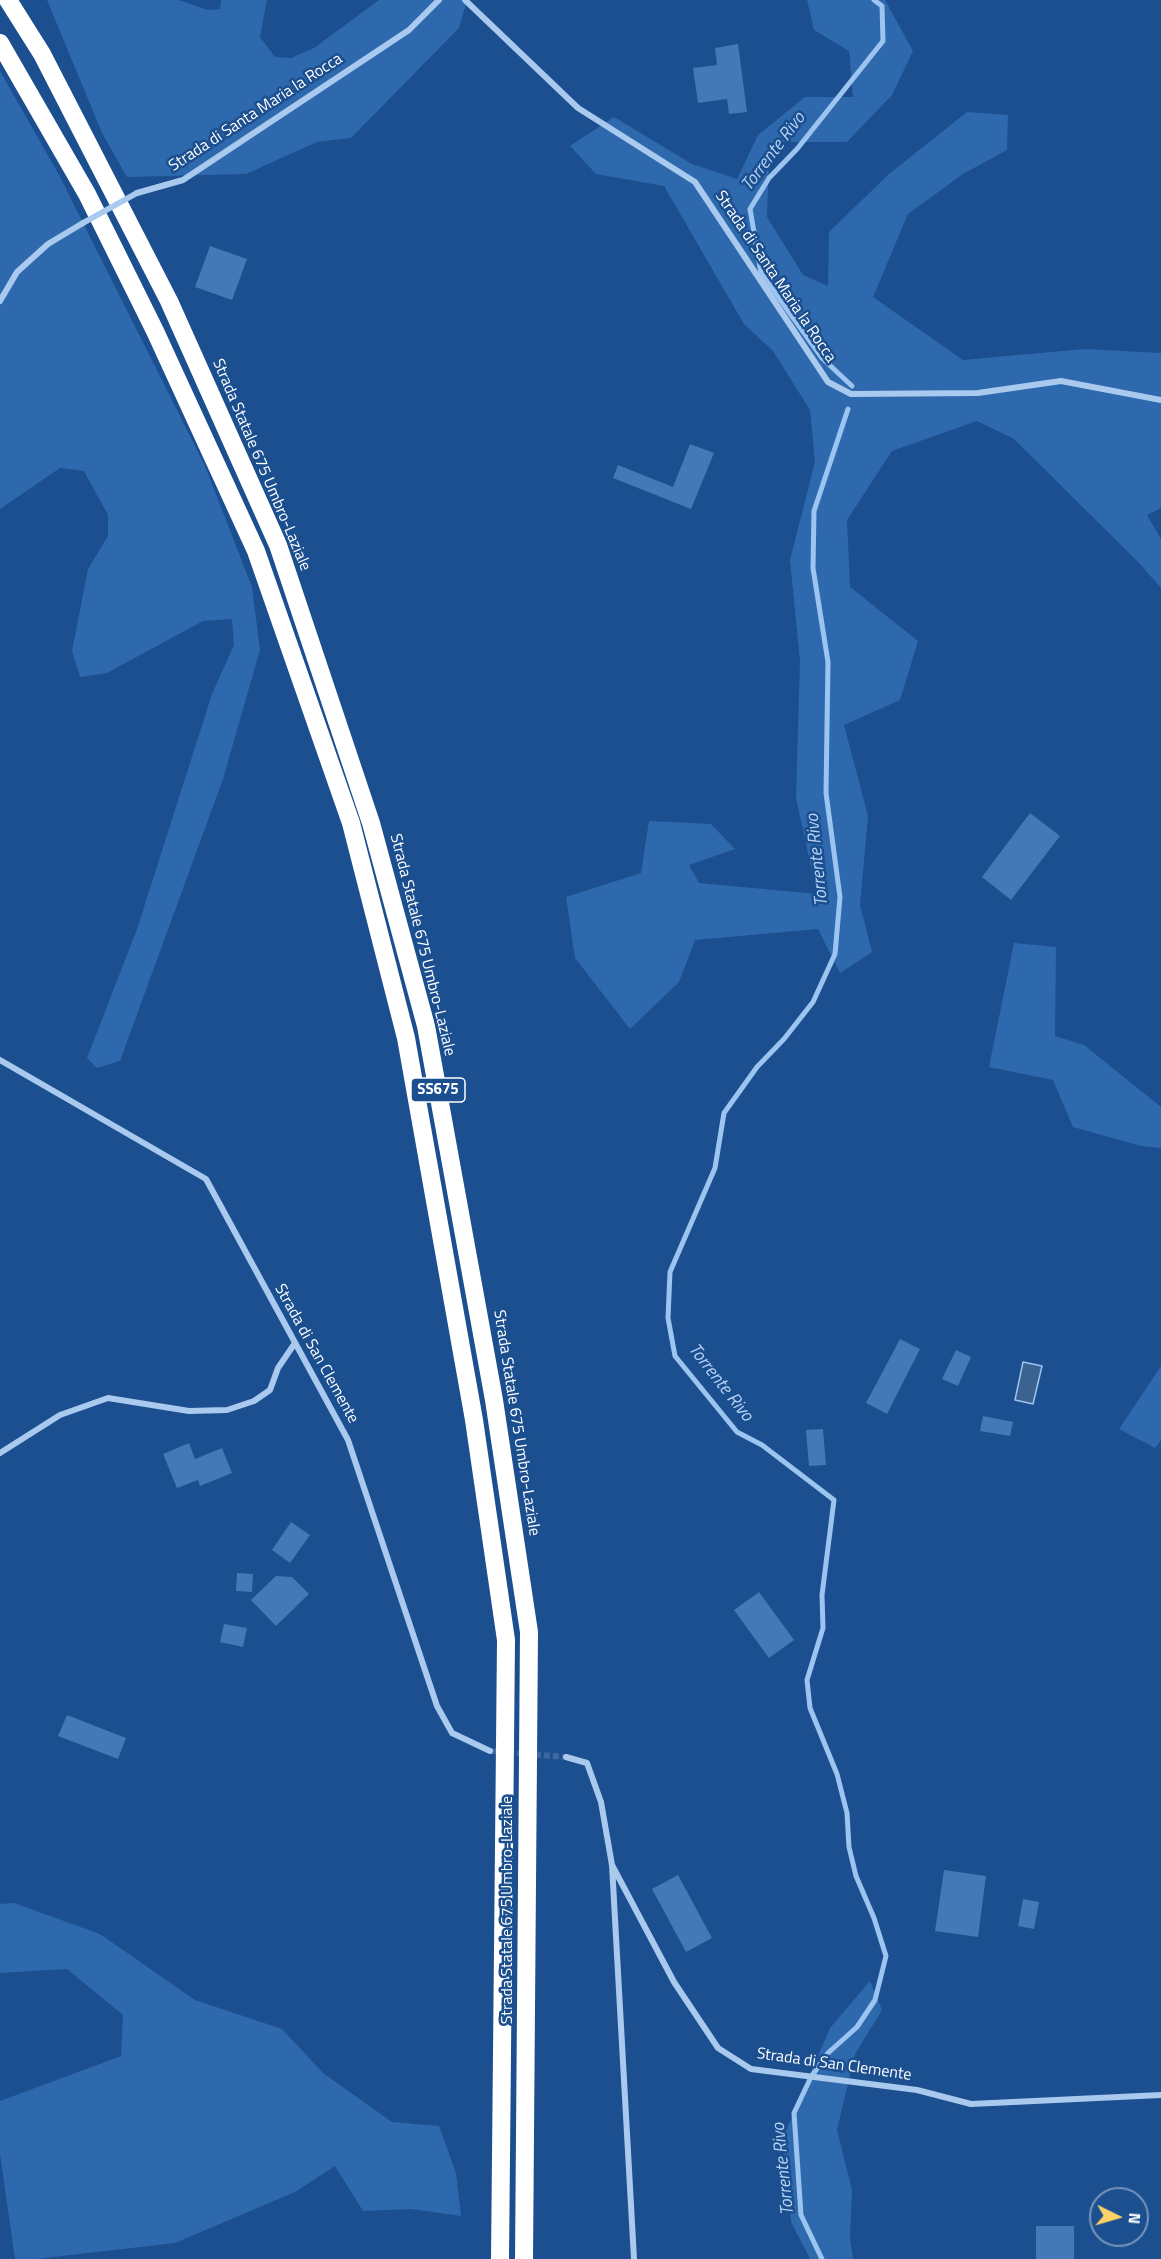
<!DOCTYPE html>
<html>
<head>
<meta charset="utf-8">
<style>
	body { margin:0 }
	#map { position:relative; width:1161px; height:2259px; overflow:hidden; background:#1b4f8f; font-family:"Titillium Web",sans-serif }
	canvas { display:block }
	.north { position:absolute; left:1089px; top:2187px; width:60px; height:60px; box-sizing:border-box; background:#1b4f8f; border:2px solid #7695bc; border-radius:50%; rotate:95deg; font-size:16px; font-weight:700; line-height:24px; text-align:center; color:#fff }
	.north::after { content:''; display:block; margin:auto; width:21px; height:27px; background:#ffd166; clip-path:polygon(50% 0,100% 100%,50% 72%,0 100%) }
</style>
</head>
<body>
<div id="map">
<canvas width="1161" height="2259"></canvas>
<div class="north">N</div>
</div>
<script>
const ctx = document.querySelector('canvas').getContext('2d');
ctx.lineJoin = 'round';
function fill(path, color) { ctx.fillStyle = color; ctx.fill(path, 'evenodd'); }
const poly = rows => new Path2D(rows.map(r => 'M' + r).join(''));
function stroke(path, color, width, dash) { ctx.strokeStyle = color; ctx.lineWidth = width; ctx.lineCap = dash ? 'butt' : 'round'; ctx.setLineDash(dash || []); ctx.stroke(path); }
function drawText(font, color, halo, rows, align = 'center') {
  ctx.font = font + ' "Titillium Web",sans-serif'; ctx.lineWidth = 5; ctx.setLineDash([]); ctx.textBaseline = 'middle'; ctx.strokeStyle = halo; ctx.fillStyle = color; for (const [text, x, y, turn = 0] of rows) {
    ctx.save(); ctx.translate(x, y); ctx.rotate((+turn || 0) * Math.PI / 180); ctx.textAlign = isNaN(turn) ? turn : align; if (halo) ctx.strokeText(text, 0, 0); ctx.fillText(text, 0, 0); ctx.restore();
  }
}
const green = poly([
	[47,0,179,0,208,10,220,9,221,0,267,0,260,37,275,57,291,58,314,48,379,0,467,0,459,28,351,138,317,142,246,174,127,177,102,133],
	[807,0,885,0,913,51,892,95,847,142,781,142,769,159,767,217,803,275,828,286,829,232,889,174,967,112,1008,115,1007,150,963,174,908,214,873,297,963,360,1084,349,1161,353,1161,508,1147,515,1161,539,1161,588,1139,563,1014,439,977,421,892,451,847,520,850,587,918,641,900,700,844,725,868,816,860,905,872,952,840,973,818,929,695,940,679,982,630,1029,575,958,566,897,641,873,649,821,711,824,735,849,689,865,699,883,817,894,796,798,800,661,790,560,815,462,810,410,773,351,744,324,664,186,596,174,570,146,614,117,692,164,737,179,758,135,805,97,853,97,849,51,814,30],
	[0,71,59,175,205,466,252,587,260,650,223,779,120,1061,97,1068,87,1058,137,929,212,694,234,645,232,619,203,621,107,673,80,677,72,651,88,569,108,536,108,515,84,471,60,468,0,509],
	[1014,943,1056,947,1055,1036,1084,1045,1161,1107,1161,1148,1141,1146,1073,1127,1053,1080,989,1067],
	[1161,1366,1161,1440,1155,1448,1119,1429],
	[14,1903,100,1934,195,2000,282,2029,323,2073,392,2122,439,2126,456,2173,461,2216,411,2209,363,2211,335,2166,295,2192,175,2243,36,2259,15,2259,0,2154,0,2101,121,2056,123,2015,67,1969,0,1973,0,1904],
	[870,1981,882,2010,855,2054,837,2130,852,2190,850,2238,853,2259,810,2259,791,2222,783,2138,830,2028]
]);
const water = poly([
	[1023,1362,1042,1366,1033,1404,1015,1400,1023,1362]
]);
const stream = poly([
	[852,386,822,358,761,273,750,209,769,178,797,149,883,41,882,6,874,0],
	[822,2259,801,2215,794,2113,811,2077,828,2053,857,2027,875,2000,886,1956,874,1918,856,1876,849,1847,847,1813,837,1774,810,1708,807,1680,823,1628,822,1595,834,1500,762,1445,737,1432,675,1356,668,1318,670,1272,715,1168,724,1113,757,1067,784,1039,813,1002,835,954,840,897,826,793,828,662,813,568,814,511,848,409]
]);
const building = poly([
	[738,44,747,112,729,114,727,99,698,103,693,68,717,65,715,48],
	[210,246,247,259,232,300,195,287],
	[690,444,714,453,691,509,613,478,618,465,673,487],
	[1030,813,1060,836,1011,900,982,877],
	[900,1339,920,1349,887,1414,866,1403],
	[956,1350,971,1357,958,1386,942,1379],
	[983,1416,1013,1422,1010,1436,980,1431],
	[823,1429,826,1465,809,1466,806,1430],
	[189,1443,195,1459,222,1448,232,1473,200,1486,198,1480,177,1488,163,1454],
	[291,1522,310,1535,290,1563,272,1550],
	[237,1573,253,1574,252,1592,236,1591],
	[276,1576,292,1577,309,1594,276,1626,251,1600],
	[759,1592,794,1640,769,1658,734,1610],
	[224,1624,247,1628,243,1647,220,1642],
	[67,1715,126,1738,118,1759,58,1736],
	[944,1870,986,1876,978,1937,935,1931],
	[678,1875,712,1938,686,1952,652,1889],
	[1023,1899,1039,1902,1034,1929,1018,1926],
	[1036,2226,1074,2226,1074,2259,1036,2259]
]);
const streetTunnel = poly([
	[490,1751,566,1757]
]);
const street = poly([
	[465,0,578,108,695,182,828,382,851,394,978,393,1061,381,1161,400],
	[137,193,183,180,409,30,439,0],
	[0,301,17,272,48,244,83,223],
	[0,1060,206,1179,348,1440,437,1706,452,1733,490,1751],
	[0,1453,60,1415,108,1398,189,1411,227,1410,254,1401,270,1390,278,1368,295,1343],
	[566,1757,587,1763,601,1802,612,1865,634,2259],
	[612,1865,674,1982,718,2048,751,2069,917,2090,971,2104,1161,2095]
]);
const highway = poly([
	[8,0,42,54,169,301,278,545,371,823,426,1026,494,1400,529,1632,524,2259],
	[0,43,87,194,155,331,256,551,351,823,406,1038,474,1420,506,1640,500,2259]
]);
const streetBridge = poly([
	[83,223,137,193]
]);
const shields = [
	[438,1090,54]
];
const shieldNames = [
	["SS675",438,1090]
];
const streetNames = [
	["Strada di Santa Maria la Rocca",256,113,-33],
	["Strada di Santa Maria la Rocca",775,277,56],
	["Strada Statale 675 Umbro-Laziale",261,465,67],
	["Strada Statale 675 Umbro-Laziale",422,945,76],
	["Strada di San Clemente",316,1354,61],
	["Strada Statale 675 Umbro-Laziale",516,1423,81],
	["Strada Statale 675 Umbro-Laziale",508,1910,-90],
	["Strada di San Clemente",834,2065,8]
];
const waterNames = [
	["Torrente Rivo",774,152,-53],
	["Torrente Rivo",818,860,-96],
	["Torrente Rivo",720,1383,52],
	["Torrente Rivo",784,2169,-96]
];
fill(green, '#2e69ad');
fill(water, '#3c6290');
stroke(water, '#9cc4f0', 1.5);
stroke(stream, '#9cc4f0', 5);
fill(building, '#4478b7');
stroke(streetTunnel, '#3d69a0', 6, [6, 3]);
stroke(street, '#a9c9ee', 6);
stroke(highway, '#fff', 18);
stroke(streetBridge, '#a9c9ee', 6);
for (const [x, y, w] of shields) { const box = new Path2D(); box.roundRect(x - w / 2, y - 12, w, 24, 4.5); ctx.fillStyle = '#1b4f8f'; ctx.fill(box); stroke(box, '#fff', 1.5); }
drawText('bold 15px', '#fff', null, shieldNames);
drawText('16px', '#fff', '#1b4f8f', streetNames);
drawText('italic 18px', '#b5d3f5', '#1b4f8f', waterNames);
</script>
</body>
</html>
